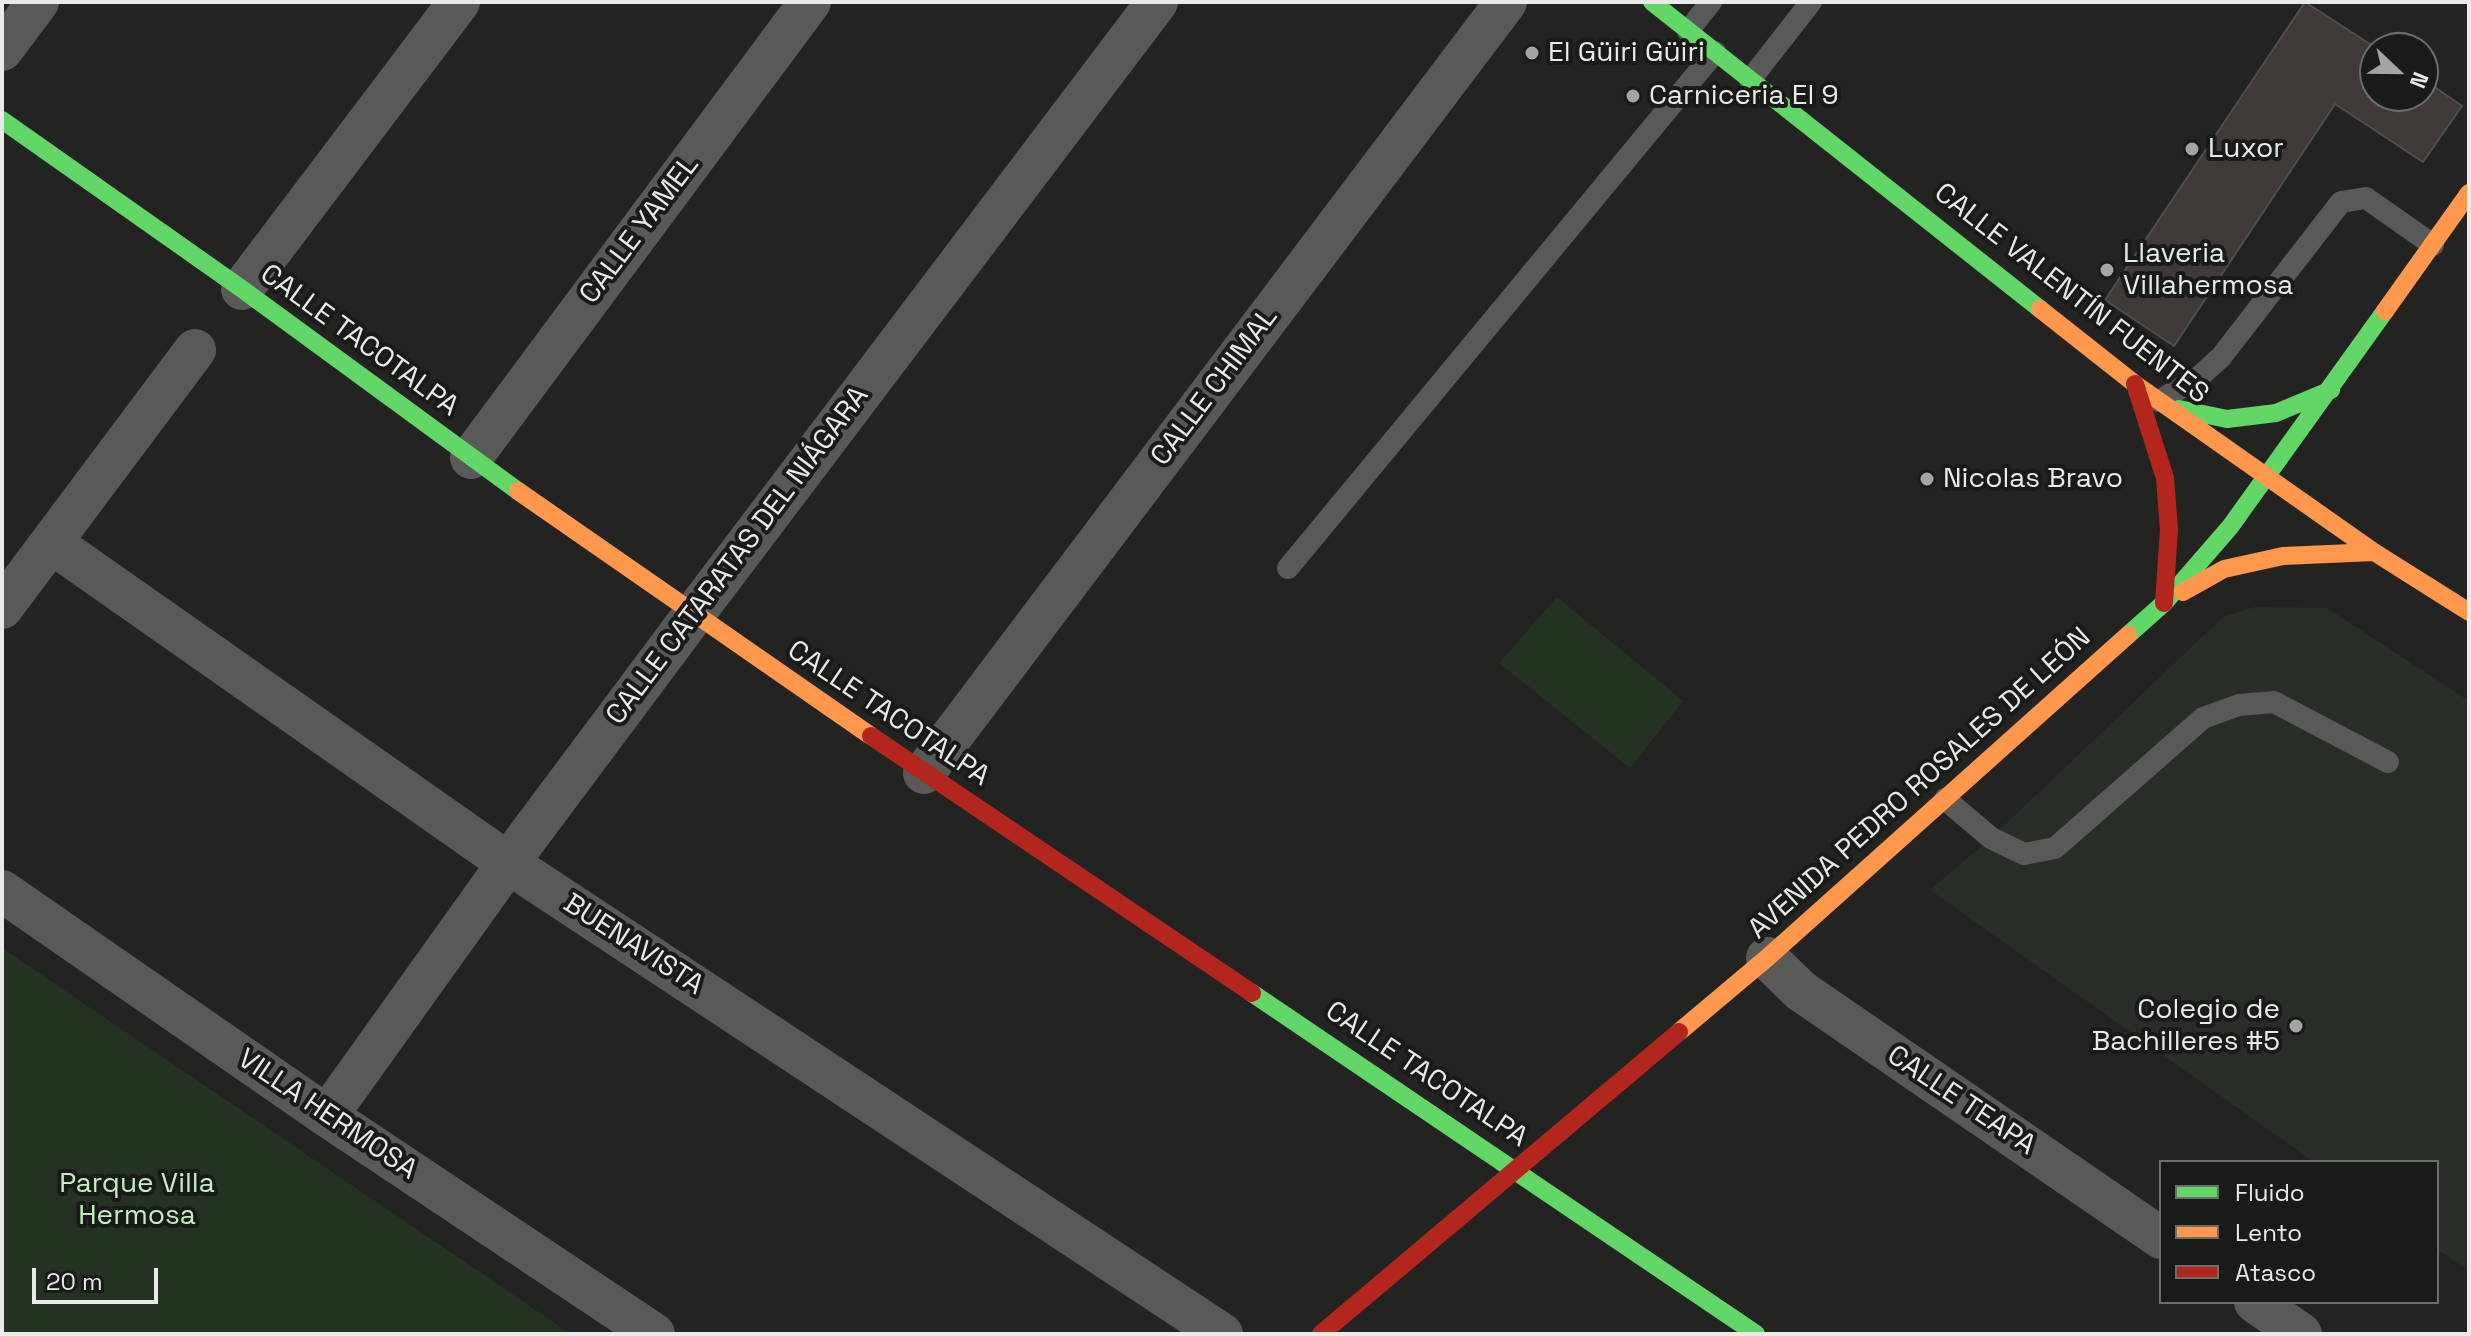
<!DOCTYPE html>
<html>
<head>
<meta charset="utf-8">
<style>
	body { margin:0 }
	#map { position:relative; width:2471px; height:1336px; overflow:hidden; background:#232422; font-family:"Space Grotesk",sans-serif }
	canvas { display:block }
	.frame { position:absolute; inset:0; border:4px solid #e9ebe9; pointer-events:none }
	.legend { position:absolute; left:2159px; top:1160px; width:280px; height:144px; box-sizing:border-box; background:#181b18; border:2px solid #6c6e6c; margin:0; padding:10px 14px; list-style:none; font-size:24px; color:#e9ebe9 }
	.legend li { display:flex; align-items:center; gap:16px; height:40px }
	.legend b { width:40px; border:2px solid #6c6e6c }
	.north { position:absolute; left:2359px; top:32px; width:80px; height:80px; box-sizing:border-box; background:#181b18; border:2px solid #6c6e6c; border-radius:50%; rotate:112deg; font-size:22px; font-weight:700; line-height:32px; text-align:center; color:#e9ebe9 }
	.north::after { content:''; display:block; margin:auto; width:28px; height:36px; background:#a4a5a3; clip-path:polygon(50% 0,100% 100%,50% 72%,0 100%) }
	.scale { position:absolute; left:32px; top:1268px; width:126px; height:36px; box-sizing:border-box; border:4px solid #e9ebe9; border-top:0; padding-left:10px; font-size:24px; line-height:28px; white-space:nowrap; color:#e9ebe9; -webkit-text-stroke:6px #181b18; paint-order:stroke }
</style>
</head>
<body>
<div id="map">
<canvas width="2471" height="1336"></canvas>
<div class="frame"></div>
<ul class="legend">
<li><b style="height:10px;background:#63d668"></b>Fluido</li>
<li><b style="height:10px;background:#ff974d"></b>Lento</li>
<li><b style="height:10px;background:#b3261e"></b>Atasco</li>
</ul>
<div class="north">N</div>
<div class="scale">20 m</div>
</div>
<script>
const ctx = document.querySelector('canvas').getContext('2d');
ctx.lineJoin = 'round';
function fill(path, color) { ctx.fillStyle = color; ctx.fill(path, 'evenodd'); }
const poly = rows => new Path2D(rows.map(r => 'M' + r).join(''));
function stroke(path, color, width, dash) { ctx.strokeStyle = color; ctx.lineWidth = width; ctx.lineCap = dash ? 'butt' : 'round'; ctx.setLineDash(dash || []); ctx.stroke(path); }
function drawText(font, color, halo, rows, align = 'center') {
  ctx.font = font + ' "Space Grotesk",sans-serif'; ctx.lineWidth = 8; ctx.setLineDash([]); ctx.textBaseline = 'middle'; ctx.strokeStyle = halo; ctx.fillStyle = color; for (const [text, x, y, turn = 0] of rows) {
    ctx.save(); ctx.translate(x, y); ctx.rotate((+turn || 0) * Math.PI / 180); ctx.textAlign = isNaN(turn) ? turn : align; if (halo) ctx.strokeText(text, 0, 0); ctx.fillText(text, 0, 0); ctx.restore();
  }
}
const built = poly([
	[2255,607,2327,608,2469,701,2469,1271,2437,1249,2437,1162,2314,1162,1930,890,1991,838,2223,617]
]);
const green = poly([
	[1557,597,1683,701,1630,768,1499,663],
	[2,948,571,1334,2,1334]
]);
const building = poly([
	[2305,2,2376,48,2375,96,2423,96,2423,79,2462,106,2423,162,2335,104,2174,346,2105,300,2305,2]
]);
const lane = poly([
	[1688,31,1711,2],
	[1750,80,1811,2],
	[2159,401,2199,377,2221,357,2341,202,2366,198,2433,245],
	[1288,568,1715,52],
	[1945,799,1991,838,2024,854,2055,848,2203,718,2239,705,2274,702,2388,762]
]);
const street = poly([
	[2,50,38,2],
	[242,289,459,2],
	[471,458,810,2],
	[53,544,508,863,1222,1334],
	[2,608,195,350],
	[924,773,1506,2],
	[2,891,327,1116,654,1334],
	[1767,958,1801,991,2161,1238],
	[327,1116,508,863,694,614,1157,2],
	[2255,1302,2301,1334]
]);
const fast = poly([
	[1652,2,2040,309],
	[2,120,242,289,518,491],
	[2179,409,2227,419,2276,413,2331,390],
	[2128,635,2164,603,2230,527,2385,311],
	[1252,993,1756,1334]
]);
const slow = poly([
	[2040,309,2135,384,2374,552,2469,612],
	[2385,311,2469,193],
	[518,491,871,736],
	[2183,592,2224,569,2283,556,2374,552],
	[1679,1032,1767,958,2128,635]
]);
const jam = poly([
	[2135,384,2165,478,2169,530,2164,603],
	[871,736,1252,993],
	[1321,1334,1679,1032]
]);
const markers = [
	[1532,53,8,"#a4a5a3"],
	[1633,96,8,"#a4a5a3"],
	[2192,149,8,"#a4a5a3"],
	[2107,270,8,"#a4a5a3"],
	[1927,479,8,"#a4a5a3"],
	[2296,1026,8,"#a4a5a3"]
];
const poiNames = [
	["El Güiri Güiri",1548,53],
	["Carniceria El 9",1649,96],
	["Luxor",2208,149],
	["Llaveria",2123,254],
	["Villahermosa",2123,286],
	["Nicolas Bravo",1943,479],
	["Colegio de",2280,1010,"right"],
	["Bachilleres #5",2280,1042,"right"]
];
const streetNames = [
	["CALLE YAMEL",640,230,-53],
	["CALLE VALENTÍN FUENTES",2071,294,38],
	["CALLE TACOTALPA",359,341,36],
	["CALLE CHIMAL",1215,387,-53],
	["CALLE CATARATAS DEL NIÁGARA",738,556,-53],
	["CALLE TACOTALPA",888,714,34],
	["AVENIDA PEDRO ROSALES DE LEÓN",1920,784,-42],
	["BUENAVISTA",633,945,33],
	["CALLE TACOTALPA",1426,1075,34],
	["CALLE TEAPA",1961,1101,34],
	["VILLA HERMOSA",327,1115,34]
];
const parkNames = [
	["Parque Villa",137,1184],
	["Hermosa",137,1216]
];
fill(built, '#282e27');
fill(green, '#243222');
fill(building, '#3f3938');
stroke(building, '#4e4e4d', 2);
stroke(lane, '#595958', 22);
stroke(street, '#595958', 42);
stroke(fast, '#63d668', 18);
stroke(slow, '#ff974d', 18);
stroke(jam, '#b3261e', 18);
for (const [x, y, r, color] of markers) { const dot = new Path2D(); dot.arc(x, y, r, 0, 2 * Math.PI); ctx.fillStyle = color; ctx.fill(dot); stroke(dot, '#181b18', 3); }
drawText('28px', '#e9ebe9', '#181b18', poiNames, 'left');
drawText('28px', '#e9ebe9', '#181b18', streetNames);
drawText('28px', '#c3efbe', '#181b18', parkNames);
</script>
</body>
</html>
